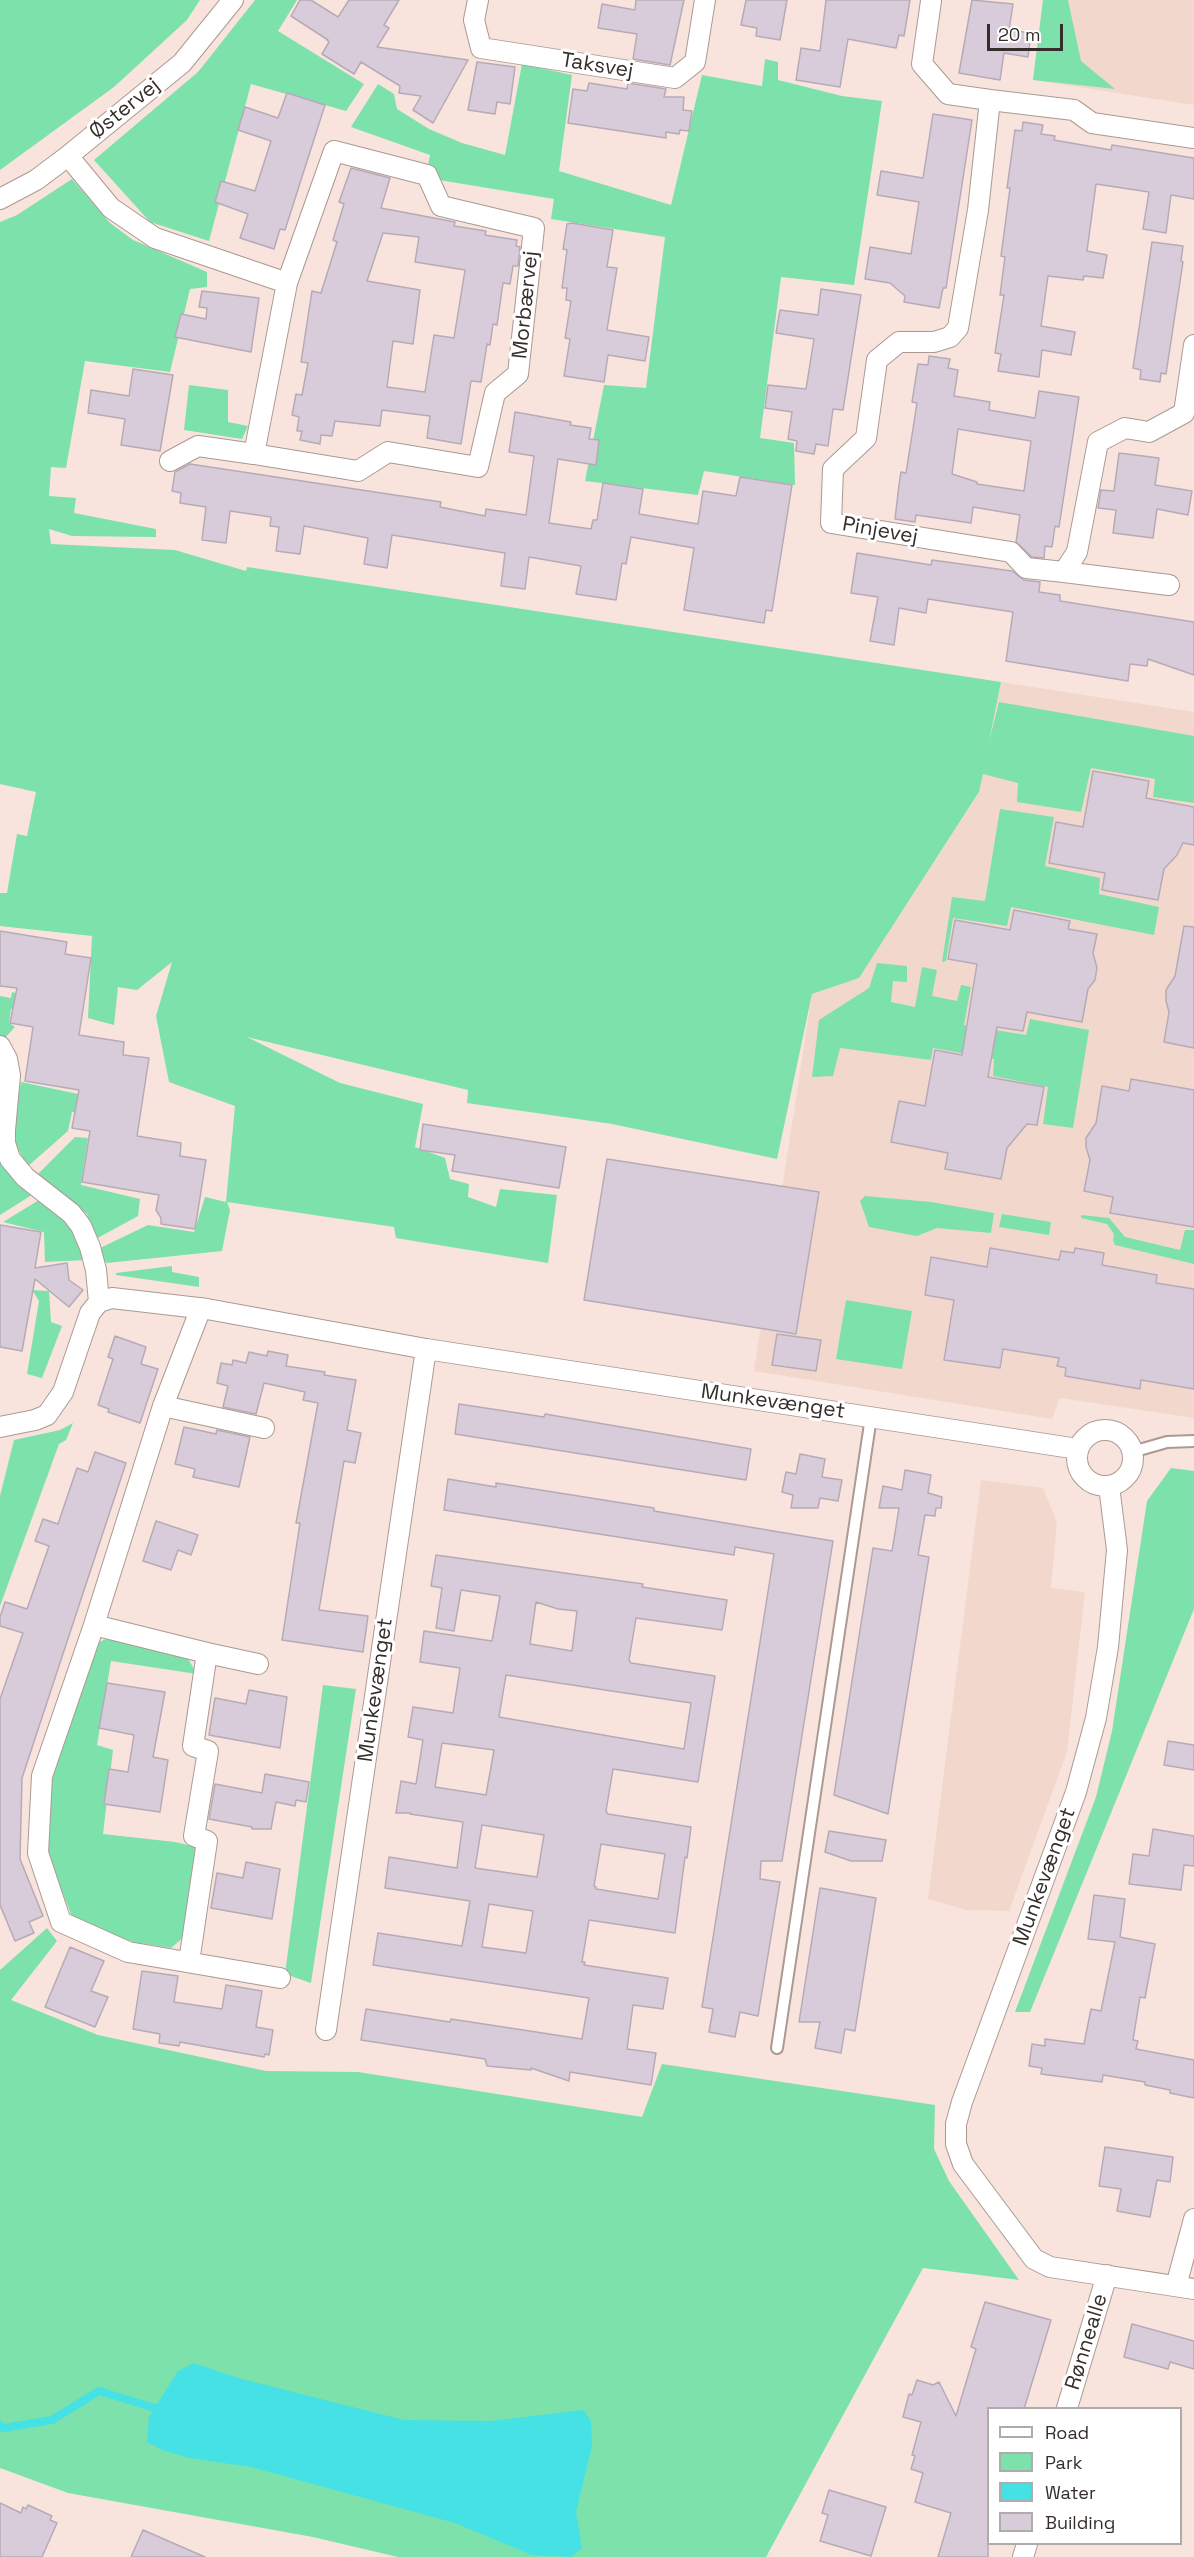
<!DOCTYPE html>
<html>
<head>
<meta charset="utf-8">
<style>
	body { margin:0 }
	#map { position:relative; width:1194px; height:2557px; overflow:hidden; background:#f8e4dc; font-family:"Space Grotesk",sans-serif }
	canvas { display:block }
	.legend { position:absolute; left:987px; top:2407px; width:195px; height:138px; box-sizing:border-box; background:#fff; border:2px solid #aeabaa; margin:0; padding:8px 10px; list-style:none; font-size:18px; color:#342d2a }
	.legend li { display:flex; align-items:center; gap:12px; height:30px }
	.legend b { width:30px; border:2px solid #aeabaa }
	.scale { position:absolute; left:987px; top:24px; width:76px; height:27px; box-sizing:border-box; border:3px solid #342d2a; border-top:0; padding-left:8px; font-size:18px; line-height:21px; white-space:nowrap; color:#342d2a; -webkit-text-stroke:4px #fff; paint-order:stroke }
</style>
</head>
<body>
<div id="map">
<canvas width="1194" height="2557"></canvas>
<ul class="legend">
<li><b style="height:8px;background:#fff"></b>Road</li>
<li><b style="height:16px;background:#7de1ab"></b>Park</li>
<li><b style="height:16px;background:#45e1e4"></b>Water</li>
<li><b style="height:16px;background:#d9ccda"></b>Building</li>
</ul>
<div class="scale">20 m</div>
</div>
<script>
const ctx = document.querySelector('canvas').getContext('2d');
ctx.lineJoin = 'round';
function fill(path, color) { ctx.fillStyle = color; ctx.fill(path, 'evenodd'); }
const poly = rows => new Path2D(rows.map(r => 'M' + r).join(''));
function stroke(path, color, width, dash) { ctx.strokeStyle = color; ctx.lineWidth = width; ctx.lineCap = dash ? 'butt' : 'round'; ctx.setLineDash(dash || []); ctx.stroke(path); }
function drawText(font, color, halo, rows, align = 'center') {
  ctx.font = font + ' "Space Grotesk",sans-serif'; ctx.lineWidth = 6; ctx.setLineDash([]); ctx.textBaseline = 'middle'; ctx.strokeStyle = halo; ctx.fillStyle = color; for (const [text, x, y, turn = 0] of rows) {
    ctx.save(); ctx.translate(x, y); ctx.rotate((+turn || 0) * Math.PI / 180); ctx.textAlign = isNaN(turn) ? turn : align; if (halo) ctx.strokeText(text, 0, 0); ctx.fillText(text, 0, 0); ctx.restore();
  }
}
const built = poly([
	[1043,0,1194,0,1194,105,1033,80],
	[1001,682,1194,712,1194,1418,1060,1398,1052,1419,754,1371,812,994,859,978,979,793],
	[981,1480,1043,1488,1057,1522,1051,1588,1085,1592,1067,1752,1009,1911,966,1910,928,1899]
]);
const green = poly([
	[0,0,200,0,187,20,114,87,0,170],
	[255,0,297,0,278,31,364,84,346,111,251,84,209,241,150,222,94,160,198,72],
	[1043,0,1068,0,1081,61,1115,89,1033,80],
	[765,59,778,62,778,80,842,96,882,101,854,285,781,277,760,438,794,443,795,485,704,471,698,495,585,481,604,385,646,388,665,237,551,219,554,199,439,180,428,165,430,155,351,127,378,84,394,94,397,109,429,129,462,143,505,155,522,64,572,75,559,171,671,205,702,75,762,86],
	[72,179,110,223,133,240,207,272,207,287,190,289,170,372,85,361,66,468,51,467,49,496,76,498,74,513,156,529,156,537,72,536,49,529,51,544,175,550,246,571,247,567,1001,682,989,742,999,702,1194,736,1194,803,1153,797,1155,779,1091,768,1081,812,1017,802,1018,783,983,774,979,792,859,978,812,994,777,1159,612,1124,467,1103,468,1090,247,1037,340,1083,423,1104,415,1147,445,1158,450,1179,469,1184,468,1197,496,1207,500,1189,557,1195,548,1263,396,1238,394,1227,227,1202,230,1210,222,1251,107,1263,101,1257,100,1248,148,1225,194,1232,205,1197,226,1202,235,1106,169,1082,156,1016,172,962,137,990,118,987,114,1025,88,1018,92,936,0,926,0,893,7,893,17,834,27,836,36,792,0,784,0,222,17,215],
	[189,385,228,390,228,422,248,426,242,439,184,430],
	[1000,809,1054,817,1045,866,1100,878,1099,894,1159,907,1154,935,1011,907,1007,926,953,918,946,961,942,962,952,897,985,901],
	[877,963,907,966,907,982,893,981,891,1002,915,1007,922,967,937,970,932,996,957,1001,961,985,971,987,964,1025,1026,1035,1030,1019,1089,1030,1073,1128,1043,1124,1048,1087,993,1076,994,1059,933,1048,931,1060,840,1048,833,1076,812,1077,819,1020,869,988],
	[12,992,27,996,25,1010,11,1009,9,1023,15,1027,4,1039,0,1037,0,996,11,998],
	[21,1082,83,1095,82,1113,72,1112,68,1131,27,1167,13,1138,13,1121],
	[75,1137,88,1138,81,1185,140,1199,138,1216,94,1240,87,1214,37,1175],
	[0,1154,35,1193,0,1215],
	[865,1196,931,1202,994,1213,991,1233,937,1228,917,1236,869,1227,860,1201],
	[44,1197,67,1219,86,1260,45,1262,44,1232,3,1222],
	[1002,1214,1051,1222,1049,1235,999,1227],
	[1081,1215,1109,1218,1125,1237,1180,1250,1185,1230,1194,1230,1194,1264,1115,1245,1113,1241,1114,1234,1107,1224,1081,1218],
	[172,1266,172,1272,199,1277,199,1287,116,1275,116,1273],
	[32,1290,49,1291,51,1322,62,1326,42,1378,27,1374,39,1301],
	[846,1300,912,1311,902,1369,836,1359],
	[73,1423,66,1440,59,1444,0,1606,0,1496,14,1440,60,1430],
	[1171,1468,1194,1471,1194,1609,1030,2012,1015,2012,1096,1797,1112,1731,1147,1501],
	[106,1639,187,1657,197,1674,111,1661,97,1745,113,1750,103,1834,175,1842,201,1848,185,1936,171,1948,133,1942,73,1919,47,1853,51,1781,97,1643],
	[323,1685,356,1689,311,1983,285,1974],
	[47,1928,57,1941,11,2000,98,2035,266,2071,358,2072,642,2117,662,2064,935,2105,934,2149,949,2181,1019,2280,923,2268,766,2557,398,2557,313,2537,68,2493,0,2468,0,1970]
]);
const water = poly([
	[194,2363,238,2378,404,2420,491,2421,583,2410,591,2421,592,2446,576,2512,582,2548,571,2557,532,2555,455,2523,251,2467,189,2458,165,2451,147,2442,149,2417,178,2371]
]);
const stream = poly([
	[0,2425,3,2428,52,2420,99,2391,155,2408]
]);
const building = poly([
	[300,0,311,0,338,17,349,0,399,0,384,25,389,28,377,47,468,60,433,123,413,110,421,96,399,93,400,86,361,62,354,74,322,54,329,42,326,39,328,40,291,16,300,0],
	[636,0,684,0,670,65,633,59,637,34,598,28,602,4,635,10,636,0],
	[746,0,787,0,780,40,756,36,757,28,741,25,746,0],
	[826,0,910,0,904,36,899,35,896,48,848,39,840,87,796,80,801,48,820,51,826,0],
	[972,0,1013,4,1009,30,1031,33,1028,57,1004,53,1000,80,959,73,972,0],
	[477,62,515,67,510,104,497,102,495,114,468,110,477,62],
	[589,83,627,89,628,83,666,89,664,97,684,97,683,110,692,111,689,131,680,130,679,134,666,132,666,138,568,123,573,89,587,91,589,83],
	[287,93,325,105,285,230,280,229,274,249,240,238,248,214,215,202,221,181,255,191,271,141,238,130,245,107,278,118,287,93],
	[933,114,972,120,946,288,943,288,939,308,904,302,905,296,890,283,865,279,870,247,911,254,919,202,877,195,881,171,923,178,933,114],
	[1023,122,1043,125,1041,134,1055,136,1054,140,1111,150,1112,145,1194,158,1194,199,1171,195,1166,233,1143,229,1149,192,1096,184,1087,251,1107,255,1103,278,1084,276,1083,280,1048,276,1041,326,1075,332,1071,355,1042,350,1039,377,998,371,1001,354,995,353,1004,295,1000,295,1005,257,1001,256,1010,188,1007,188,1015,130,1022,131,1023,122],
	[351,168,390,178,381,208,455,222,454,226,486,231,485,235,517,240,516,246,520,247,518,266,513,266,510,284,503,283,497,325,493,324,490,345,487,344,481,382,471,381,461,444,427,438,430,416,382,410,380,426,335,421,332,436,321,435,320,444,300,440,302,431,297,431,299,417,292,415,296,394,302,395,308,363,301,362,312,291,321,293,337,242,333,240,344,204,339,202,351,168],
	[383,233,419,237,415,262,465,270,454,338,434,335,425,392,387,387,393,341,413,344,420,290,367,281,383,233],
	[572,223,613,230,607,267,617,268,607,330,649,337,645,361,608,355,604,382,564,376,570,339,565,338,571,301,566,300,567,288,562,288,567,250,563,249,567,224,572,223],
	[1152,242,1183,246,1181,261,1183,262,1166,374,1161,373,1160,382,1140,379,1141,370,1133,368,1152,242],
	[821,289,861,295,843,410,833,409,828,446,816,444,814,454,796,451,797,441,788,439,792,412,765,408,768,385,806,389,814,339,776,333,780,310,818,315,821,289],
	[202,291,259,298,251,352,175,337,181,314,206,319,207,308,199,307,202,291],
	[929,356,950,359,948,368,958,370,954,396,990,402,989,410,1035,418,1039,391,1079,397,1059,527,1055,526,1052,547,1045,546,1044,558,1032,557,1016,542,1020,515,973,507,971,523,916,515,915,522,895,519,899,485,901,472,906,473,917,403,912,402,918,364,928,365,929,356],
	[958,429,1031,441,1024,491,977,484,977,482,952,474,958,429],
	[133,369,173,375,160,451,121,445,125,419,88,413,91,390,129,396,133,369],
	[515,412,571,422,570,425,591,428,589,439,599,440,596,465,558,459,549,523,591,529,593,520,597,520,603,483,643,489,639,514,698,524,703,491,736,496,740,477,792,485,772,611,766,610,764,623,684,610,694,548,631,537,626,564,622,563,616,600,576,594,581,566,529,557,525,589,501,586,505,553,392,535,387,568,364,564,368,538,304,526,300,554,276,551,279,527,270,526,271,517,230,511,226,543,202,540,206,507,180,503,181,493,172,491,175,472,190,464,441,502,440,507,485,516,486,509,526,515,534,456,509,452,515,412],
	[1119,453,1159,458,1155,485,1192,491,1188,515,1157,509,1153,538,1113,533,1116,510,1098,508,1101,490,1114,491,1119,453],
	[857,553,931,565,932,560,1012,571,1024,580,1040,582,1039,592,1060,595,1060,601,1194,622,1194,675,1148,659,1147,666,1130,664,1128,681,1006,661,1013,612,928,599,926,613,899,608,894,645,870,641,878,597,851,593,857,553],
	[1093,771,1149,781,1146,798,1194,807,1194,845,1183,843,1177,855,1164,869,1158,900,1102,890,1105,873,1049,863,1056,822,1083,827,1093,771],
	[1014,910,1070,921,1068,929,1097,934,1093,953,1097,968,1095,980,1088,989,1082,1022,1027,1012,1023,1031,997,1027,988,1077,1044,1087,1037,1125,1027,1124,1007,1148,1001,1179,945,1169,948,1153,891,1142,899,1101,925,1106,935,1050,962,1055,977,964,948,959,955,920,1010,930,1014,910],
	[1184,926,1194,927,1194,1048,1164,1042,1169,1012,1166,1001,1166,990,1175,976,1184,926],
	[0,931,67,942,65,954,91,958,79,1035,124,1042,123,1055,149,1058,137,1136,181,1143,180,1156,206,1160,195,1229,161,1224,161,1218,156,1210,159,1195,82,1182,90,1131,72,1128,79,1090,25,1081,33,1027,10,1023,17,988,0,986,0,931],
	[1131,1079,1194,1090,1194,1227,1110,1213,1113,1197,1084,1191,1090,1160,1086,1147,1086,1138,1096,1123,1102,1086,1129,1091,1131,1079],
	[423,1124,566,1147,559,1188,452,1171,455,1155,420,1150,423,1124],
	[607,1159,819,1192,796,1334,584,1300,607,1159],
	[0,1225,41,1232,35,1268,67,1263,69,1280,83,1290,69,1307,35,1279,22,1351,0,1347,0,1225],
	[990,1248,1059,1260,1061,1251,1074,1253,1075,1248,1104,1253,1102,1265,1157,1275,1156,1283,1194,1289,1194,1389,1141,1380,1140,1389,1065,1376,1066,1368,1057,1366,1059,1358,1003,1349,1000,1368,944,1360,954,1300,925,1295,931,1257,987,1267,990,1248],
	[777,1334,821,1340,816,1371,772,1365,777,1334],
	[115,1336,146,1347,141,1364,158,1369,140,1423,108,1412,109,1409,98,1405,113,1359,108,1357,115,1336],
	[268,1351,288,1355,286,1366,325,1372,324,1375,356,1380,347,1430,361,1433,355,1463,344,1461,319,1610,368,1616,363,1652,282,1640,300,1523,296,1523,318,1403,303,1400,305,1392,264,1383,256,1414,223,1407,228,1386,217,1383,221,1363,232,1365,233,1360,246,1363,249,1352,267,1356,268,1351],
	[459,1404,544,1417,545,1414,751,1449,746,1480,455,1434,459,1404],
	[184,1427,216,1434,217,1430,250,1437,239,1487,193,1477,195,1469,175,1464,184,1427],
	[95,1452,126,1463,22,1778,20,1859,43,1916,29,1922,34,1933,15,1941,0,1905,0,1699,23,1633,0,1626,0,1617,5,1602,27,1609,49,1546,35,1541,43,1519,58,1524,77,1468,88,1472,95,1452],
	[800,1454,825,1459,822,1477,842,1480,838,1501,820,1498,818,1508,791,1508,793,1495,782,1492,786,1472,796,1474,800,1454],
	[905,1470,931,1475,928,1493,942,1497,941,1508,936,1508,935,1516,925,1515,918,1555,929,1557,888,1814,834,1795,873,1548,892,1551,899,1508,879,1508,883,1486,902,1490,905,1470],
	[448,1479,496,1487,496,1483,654,1508,654,1511,833,1541,782,1861,761,1861,760,1879,780,1882,758,2016,740,2012,735,2037,709,2032,713,2009,702,2007,774,1554,735,1547,734,1555,444,1510,448,1479],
	[156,1521,198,1535,191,1555,178,1550,171,1570,143,1561,156,1521],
	[436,1555,643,1584,642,1587,727,1600,722,1630,636,1618,629,1660,631,1663,715,1676,698,1782,613,1769,606,1811,608,1814,691,1827,687,1858,685,1857,675,1933,589,1920,582,1962,585,1962,584,1965,668,1978,663,2009,633,2005,627,2049,656,2053,651,2085,570,2072,569,2081,531,2068,531,2070,487,2066,485,2059,361,2040,366,2009,450,2022,451,2019,582,2039,589,1998,373,1965,378,1933,462,1946,470,1901,385,1888,389,1857,457,1868,463,1822,410,1814,410,1813,396,1813,401,1781,416,1784,423,1740,408,1737,413,1707,453,1713,460,1668,420,1662,424,1631,492,1641,500,1596,461,1590,454,1631,436,1628,442,1588,431,1586,436,1555],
	[536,1602,558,1609,577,1611,572,1651,530,1644,536,1602],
	[506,1675,691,1703,684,1749,499,1717,506,1675],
	[442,1743,494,1750,486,1795,435,1787,442,1743],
	[482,1825,544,1835,537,1877,475,1868,482,1825],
	[601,1844,665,1854,658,1899,596,1889,596,1887,594,1886,601,1844],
	[489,1904,533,1911,526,1953,482,1947,489,1904],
	[107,1683,165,1692,153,1757,168,1760,160,1812,104,1804,109,1769,128,1772,134,1735,99,1728,107,1683],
	[249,1690,287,1697,280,1748,209,1735,215,1698,246,1704,249,1690],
	[1168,1741,1194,1745,1194,1770,1164,1765,1168,1741],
	[265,1774,309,1782,306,1802,296,1800,295,1806,276,1802,271,1829,252,1829,252,1827,209,1819,215,1784,262,1793,265,1774],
	[1153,1829,1194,1836,1194,1866,1184,1865,1181,1890,1129,1884,1133,1854,1149,1856,1153,1829],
	[829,1831,886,1840,882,1861,851,1861,825,1852,829,1831],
	[246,1862,280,1869,272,1919,211,1908,217,1873,243,1878,246,1862],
	[820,1888,876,1898,855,2031,845,2029,841,2053,815,2048,820,2022,799,2022,820,1888],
	[1094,1895,1125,1899,1120,1937,1155,1944,1145,1998,1140,1997,1133,2040,1138,2041,1136,2049,1194,2060,1194,2098,1170,2093,1170,2090,1145,2085,1145,2082,1103,2075,1102,2082,1041,2074,1042,2068,1029,2066,1032,2044,1045,2046,1045,2039,1084,2044,1091,2009,1101,2011,1115,1942,1088,1939,1094,1895],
	[70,1947,104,1961,91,1991,108,1997,95,2027,45,2007,70,1947],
	[142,1971,178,1976,174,2002,222,2009,226,1985,262,1991,256,2027,273,2030,269,2055,265,2054,264,2057,180,2042,179,2046,159,2043,160,2034,133,2029,142,1971],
	[1105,2147,1173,2157,1170,2182,1157,2180,1150,2217,1117,2211,1121,2189,1099,2186,1105,2147],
	[985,2302,1051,2320,1024,2409,988,2409,988,2557,938,2557,951,2513,915,2502,923,2473,911,2469,915,2456,912,2455,921,2422,903,2417,909,2394,912,2395,917,2380,933,2385,939,2382,956,2416,976,2349,971,2347,985,2302],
	[1132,2324,1194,2341,1194,2369,1170,2362,1168,2369,1124,2357,1132,2324],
	[829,2490,886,2507,871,2556,820,2541,828,2515,822,2513,829,2490],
	[0,2503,21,2513,23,2507,26,2509,28,2505,52,2516,50,2520,57,2523,42,2557,0,2557,0,2503],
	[143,2530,205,2557,131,2557,143,2530]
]);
const service = poly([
	[1132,1452,1167,1442,1194,1441],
	[777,2048,871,1417]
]);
const minor = poly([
	[478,0,474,20,481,48,675,78,695,62,705,0],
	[931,1,922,64,948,94,990,100],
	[1194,138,1092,123,1074,110,990,100,978,210,958,328,950,337,934,342,899,342,877,360,866,438,833,469,831,523,1011,552,1026,568,1064,572,1077,552,1098,442,1125,428,1149,432,1184,413,1194,345],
	[68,156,111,208,155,238,287,283,334,151,427,175,441,206,534,228,518,374,495,393,478,467,388,452,358,471,254,454,287,283],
	[0,199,36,180,68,156,182,63,233,0],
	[170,461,198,446,254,454],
	[1064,572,1169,585],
	[0,1046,7,1059,10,1075,5,1130,5,1143,10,1159,25,1177,71,1213,81,1226,90,1247,96,1270,99,1302],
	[201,1308,163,1406,94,1625,42,1776,38,1853,61,1922,128,1952,280,1978],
	[163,1406,264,1428],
	[0,1427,35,1420,47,1415,63,1392,90,1313,99,1302,112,1298,207,1309,426,1349,1078,1449],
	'1077 1458a28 28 0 1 1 56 0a28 28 0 1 1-56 0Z',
	[1109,1486,1117,1550,1108,1647,1096,1718,1076,1792,962,2102,956,2124,956,2144,963,2164,1034,2259,1050,2267,1194,2289],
	[94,1625,207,1653,193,1746,208,1751,194,1836,207,1841,189,1962],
	[207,1653,258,1664],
	[326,2030,426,1349],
	[1176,2286,1194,2219],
	[1067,2408,1107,2275],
	[1023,2557,1027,2544]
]);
const streetNames = [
	["Taksvej",597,66,9],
	["Østervej",125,109,-39],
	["Morbærvej",526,305,-84],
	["Pinjevej",880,531,10],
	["Munkevænget",773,1402,8],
	["Munkevænget",376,1690,-82],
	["Munkevænget",1045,1877,-70],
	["Rønnealle",1087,2342,-73]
];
fill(built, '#f2d8cc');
fill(green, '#7de1ab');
fill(water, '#45e1e4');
stroke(stream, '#45e1e4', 8);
fill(building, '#d9ccda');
stroke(building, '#b7aab8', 1.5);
stroke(service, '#ab9992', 14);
stroke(minor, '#ab9992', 22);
stroke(service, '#fff', 10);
stroke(minor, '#fff', 20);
drawText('21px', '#342d2a', '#fff', streetNames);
</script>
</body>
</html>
